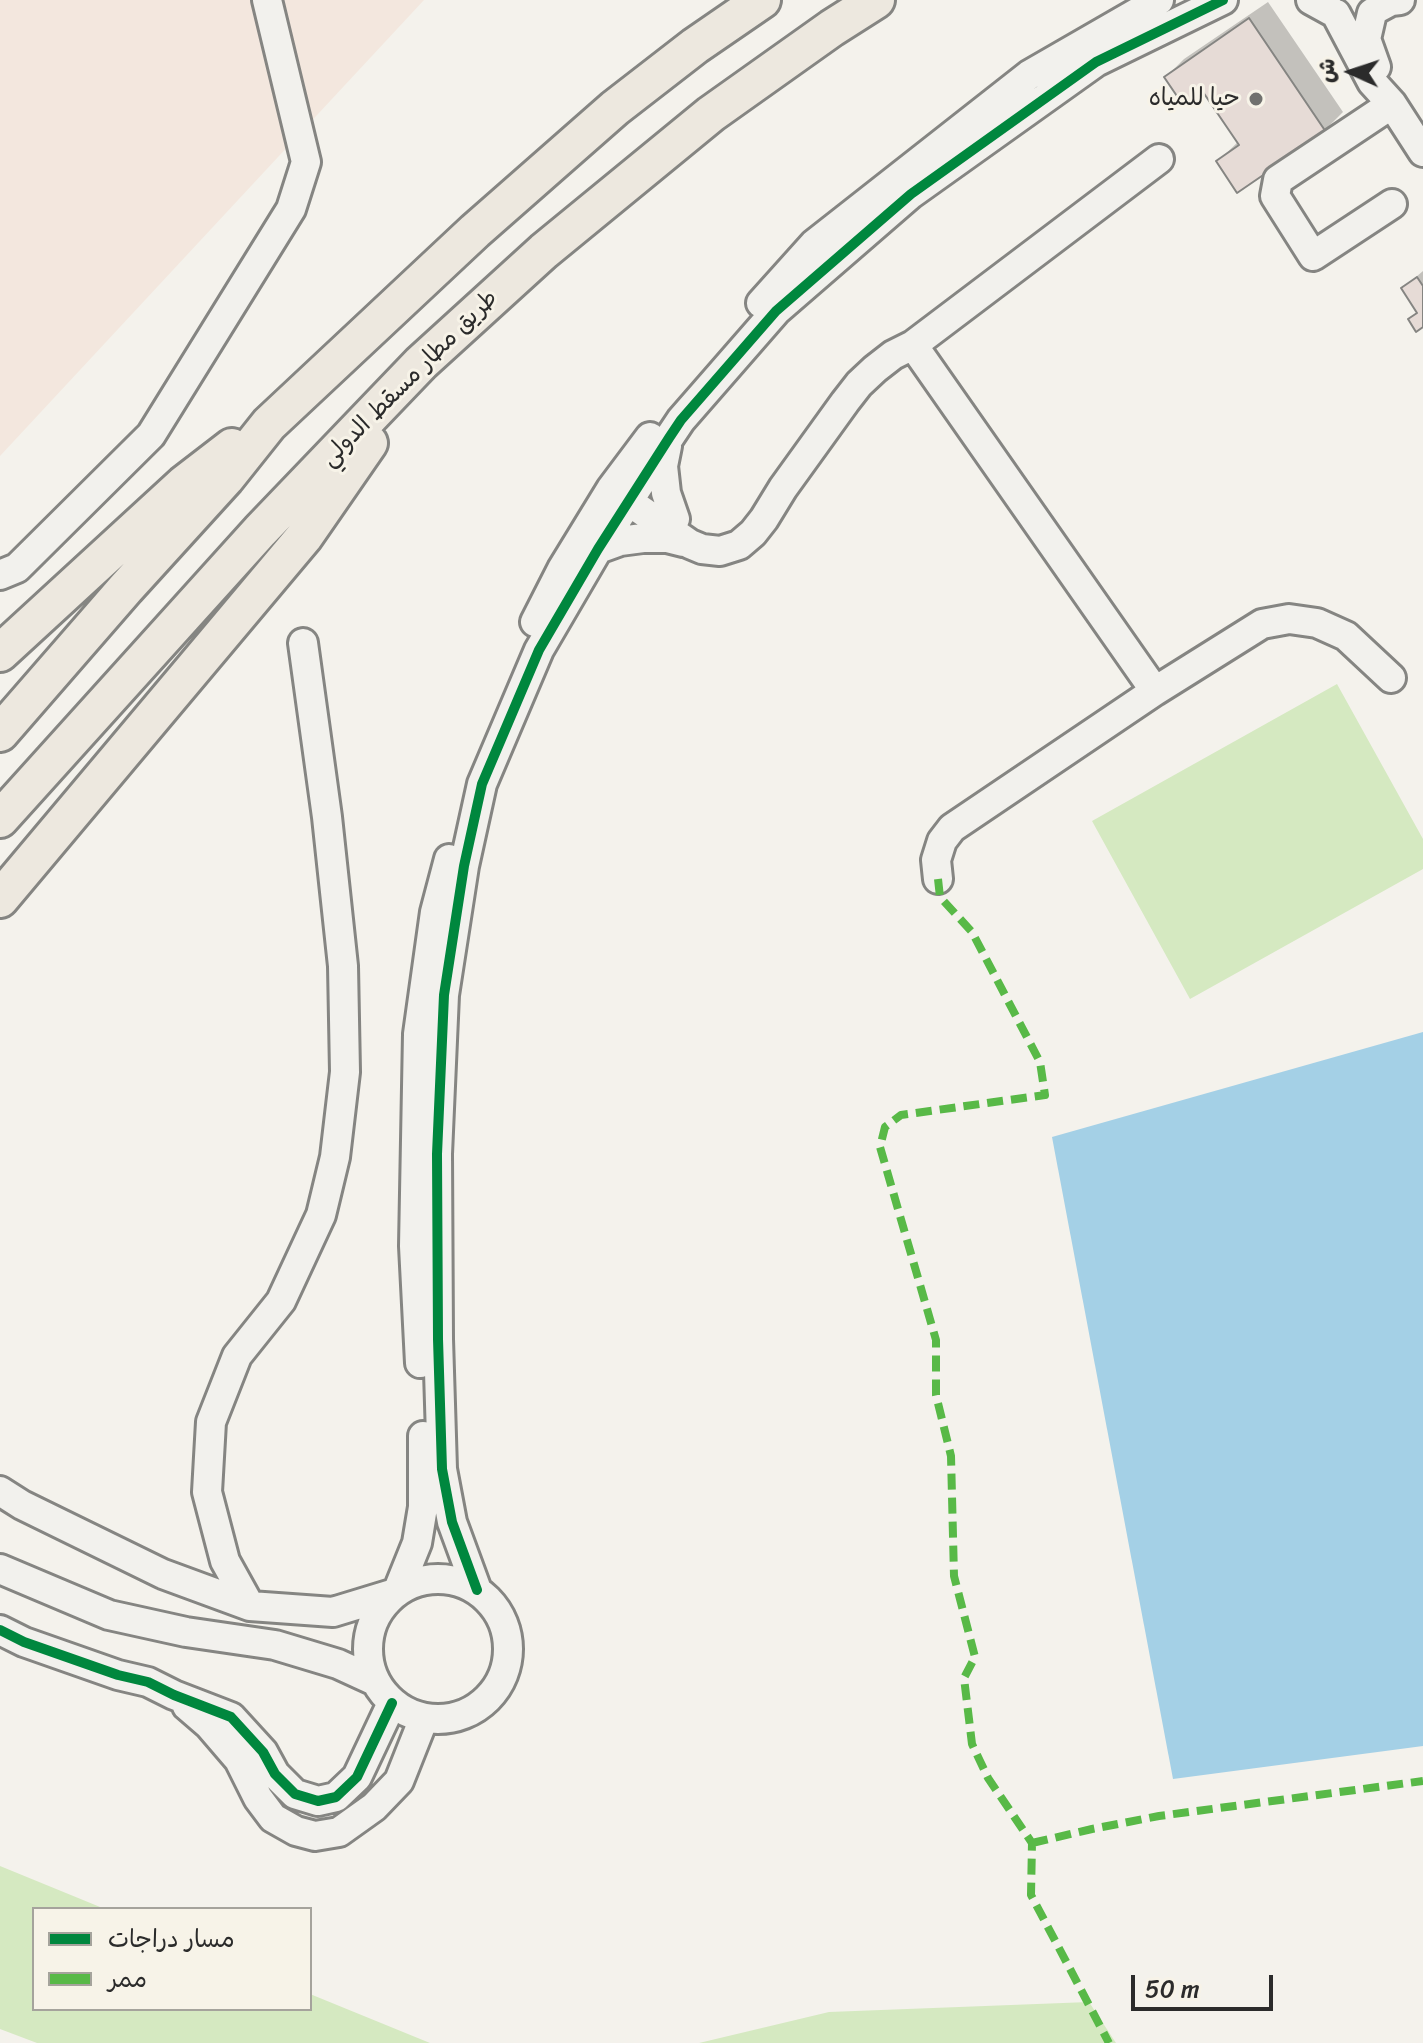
<!DOCTYPE html>
<html>
<head>
<meta charset="utf-8">
<style>
	body { margin:0 }
	#map { position:relative; width:1423px; height:2043px; overflow:hidden; background:#f4f2ec; font-family:Sriracha,"Playpen Sans Arabic",sans-serif }
	canvas { display:block }
	.legend { position:absolute; left:32px; top:1907px; width:280px; height:104px; box-sizing:border-box; background:#f7f3e8; border:2px solid #a5a39c; margin:0; padding:10px 14px; list-style:none; font-size:24px; color:#2b2b2b }
	.legend li { display:flex; align-items:center; gap:16px; height:40px }
	.legend b { width:40px; border:2px solid #a5a39c }
	.north { position:absolute; left:1311px; top:32px; width:80px; height:80px; -webkit-text-stroke:6px #f7f3e8; paint-order:stroke; rotate:273deg; font-size:22px; font-weight:700; line-height:32px; text-align:center; color:#2b2b2b }
	.north::after { content:''; display:block; margin:auto; width:28px; height:36px; background:#2b2b2b; clip-path:polygon(50% 0,100% 100%,50% 72%,0 100%) }
	.scale { position:absolute; left:1131px; top:1975px; width:142px; height:36px; box-sizing:border-box; border:4px solid #2b2b2b; border-top:0; padding-left:10px; font-size:24px; line-height:28px; white-space:nowrap; color:#2b2b2b; -webkit-text-stroke:6px #f7f3e8; paint-order:stroke }
</style>
</head>
<body>
<div id="map">
<canvas width="1423" height="2043"></canvas>
<ul class="legend">
<li><b style="height:10px;background:#00873e"></b>مسار دراجات</li>
<li><b style="height:10px;background:#58b947"></b>ممر</li>
</ul>
<div class="north">ش</div>
<div class="scale">50 m</div>
</div>
<script>
const ctx = document.querySelector('canvas').getContext('2d');
ctx.lineJoin = 'round';
function fill(path, color) { ctx.fillStyle = color; ctx.fill(path, 'evenodd'); }
const poly = rows => new Path2D(rows.map(r => 'M' + r).join(''));
function stroke(path, color, width, dash) { ctx.strokeStyle = color; ctx.lineWidth = width; ctx.lineCap = dash ? 'butt' : 'round'; ctx.setLineDash(dash || []); ctx.stroke(path); }
function drawText(font, color, halo, rows, align = 'center') {
  ctx.font = font + ' Sriracha,"Playpen Sans Arabic",sans-serif'; ctx.lineWidth = 6; ctx.setLineDash([]); ctx.textBaseline = 'middle'; ctx.strokeStyle = halo; ctx.fillStyle = color; for (const [text, x, y, turn = 0] of rows) {
    ctx.save(); ctx.translate(x, y); ctx.rotate((+turn || 0) * Math.PI / 180); ctx.textAlign = isNaN(turn) ? turn : align; if (halo) ctx.strokeText(text, 0, 0); ctx.fillText(text, 0, 0); ctx.restore();
  }
}
const built = poly([
	[0,0,424,0,0,456]
]);
const green = poly([
	[1337,684,1423,839,1423,869,1190,999,1092,821],
	[0,1866,105,1909,34,1909,34,2009,310,2009,310,1994,430,2043,37,2043,0,2029],
	[1089,2002,1116,2043,699,2043,829,2012]
]);
const water = poly([
	[1423,1032,1423,1746,1173,1779,1052,1137]
]);
const shadow = poly([
	[1268,2,1343,112,1325,130,1238,190,1218,161,1239,141,1204,89,1166,77,1184,59],
	[1423,271,1423,325,1419,312,1403,288]
]);
const building = poly([
	[1249,18,1326,132,1237,193,1216,161,1239,145,1203,92,1183,105,1164,77,1249,18],
	[1417,277,1423,286,1423,327,1416,332,1408,319,1417,313,1401,288,1417,277]
]);
const minor = poly([
	[1311,0,1331,11],
	[1378,8,1391,1,1400,0],
	[1372,13,1366,39,1376,67],
	[1336,14,1372,82,1392,104,1423,152],
	[1392,104,1278,180,1275,196,1313,256,1392,204],
	[761,303,814,244,1029,75,1159,0],
	[913,345,1155,691,1262,624,1289,619,1317,623,1346,636,1391,678],
	[667,446,663,466,666,493,675,519],
	[615,492,690,544,702,549,720,551,739,545,753,533,764,519,783,488,845,402,859,384,875,369,893,355,913,345,1159,159],
	[598,549,620,541,643,538,667,538,683,542],
	[0,575,17,568,151,435,291,209,306,162,267,0],
	[535,622,562,569,611,489,650,437],
	[938,879,936,860,942,841,952,828,1155,691],
	[420,1363,414,1246,418,1034,435,912,449,859],
	[0,1491,22,1505,163,1574,250,1606,333,1612,392,1594],
	[0,1569,109,1615,186,1632,275,1645,338,1664,375,1681],
	'368 1649a70 70 0 1 1 140 0a70 70 0 1 1-140 0Z',
	[398,1590,417,1543,423,1507,423,1436],
	[477,1590,452,1522,442,1469,438,1339,437,1154,444,995,464,866,482,784,539,650,598,549,669,438,681,420,776,311,911,194,1096,62,1223,0],
	[250,1606,225,1561,207,1492,211,1422,237,1356,281,1301,321,1215,335,1157,345,1072,343,966,327,817,303,643],
	[0,1630,24,1642,118,1675,148,1682,174,1695,231,1717,263,1752,275,1774,295,1794,318,1801,336,1797,357,1777,392,1703],
	[187,1706,209,1725,239,1760,258,1798,273,1818,296,1831,315,1836,339,1832,374,1807,399,1781,424,1718]
]);
const major = poly([
	[0,653,184,484,232,447],
	[0,733,126,588,226,478,269,424,475,231,615,108,695,46,762,0],
	[0,819,260,531,421,363,544,251,711,114,832,28,876,0],
	[0,899,304,537,369,443]
]);
const quiet = poly([
	[938,879,940,897,972,932,1040,1062,1045,1095,901,1115,885,1127,880,1147,936,1340,936,1395,951,1456,954,1576,975,1657,964,1678,972,1744,988,1778,1032,1843,1031,1895,1109,2043],
	[1032,1843,1092,1829,1159,1816,1423,1781]
]);
const cycleway = poly([
	[477,1590,452,1522,442,1469,438,1339,437,1154,444,995,464,866,482,784,539,650,598,549,669,438,681,420,776,311,911,194,1096,62,1223,0],
	[0,1630,24,1642,118,1675,148,1682,174,1695,231,1717,263,1752,275,1774,295,1794,318,1801,336,1797,357,1777,392,1703]
]);
const markers = [
	[1256,99,8,"#71716f"]
];
const poiNames = [
	["حيا للمياه",1240,99]
];
const streetNames = [
	["طريق مطار مسقط الدولي",410,379,-45]
];
fill(built, '#f3e7de');
fill(green, '#d5e9c1');
fill(water, '#a4d0e6');
fill(shadow, '#0003');
fill(building, '#e6dbd6');
stroke(building, '#858582', 2);
stroke(minor, '#858582', 34);
stroke(major, '#858582', 42);
stroke(minor, '#f2f1ed', 28);
stroke(major, '#ede8df', 36);
stroke(quiet, '#58b947', 8, [16, 8]);
stroke(cycleway, '#00873e', 10);
for (const [x, y, r, color] of markers) { const dot = new Path2D(); dot.arc(x, y, r, 0, 2 * Math.PI); ctx.fillStyle = color; ctx.fill(dot); stroke(dot, '#f7f3e8', 3); }
drawText('24px', '#2b2b2b', '#f7f3e8', poiNames, 'right');
drawText('24px', '#2b2b2b', '#f7f3e8', streetNames);
</script>
</body>
</html>
